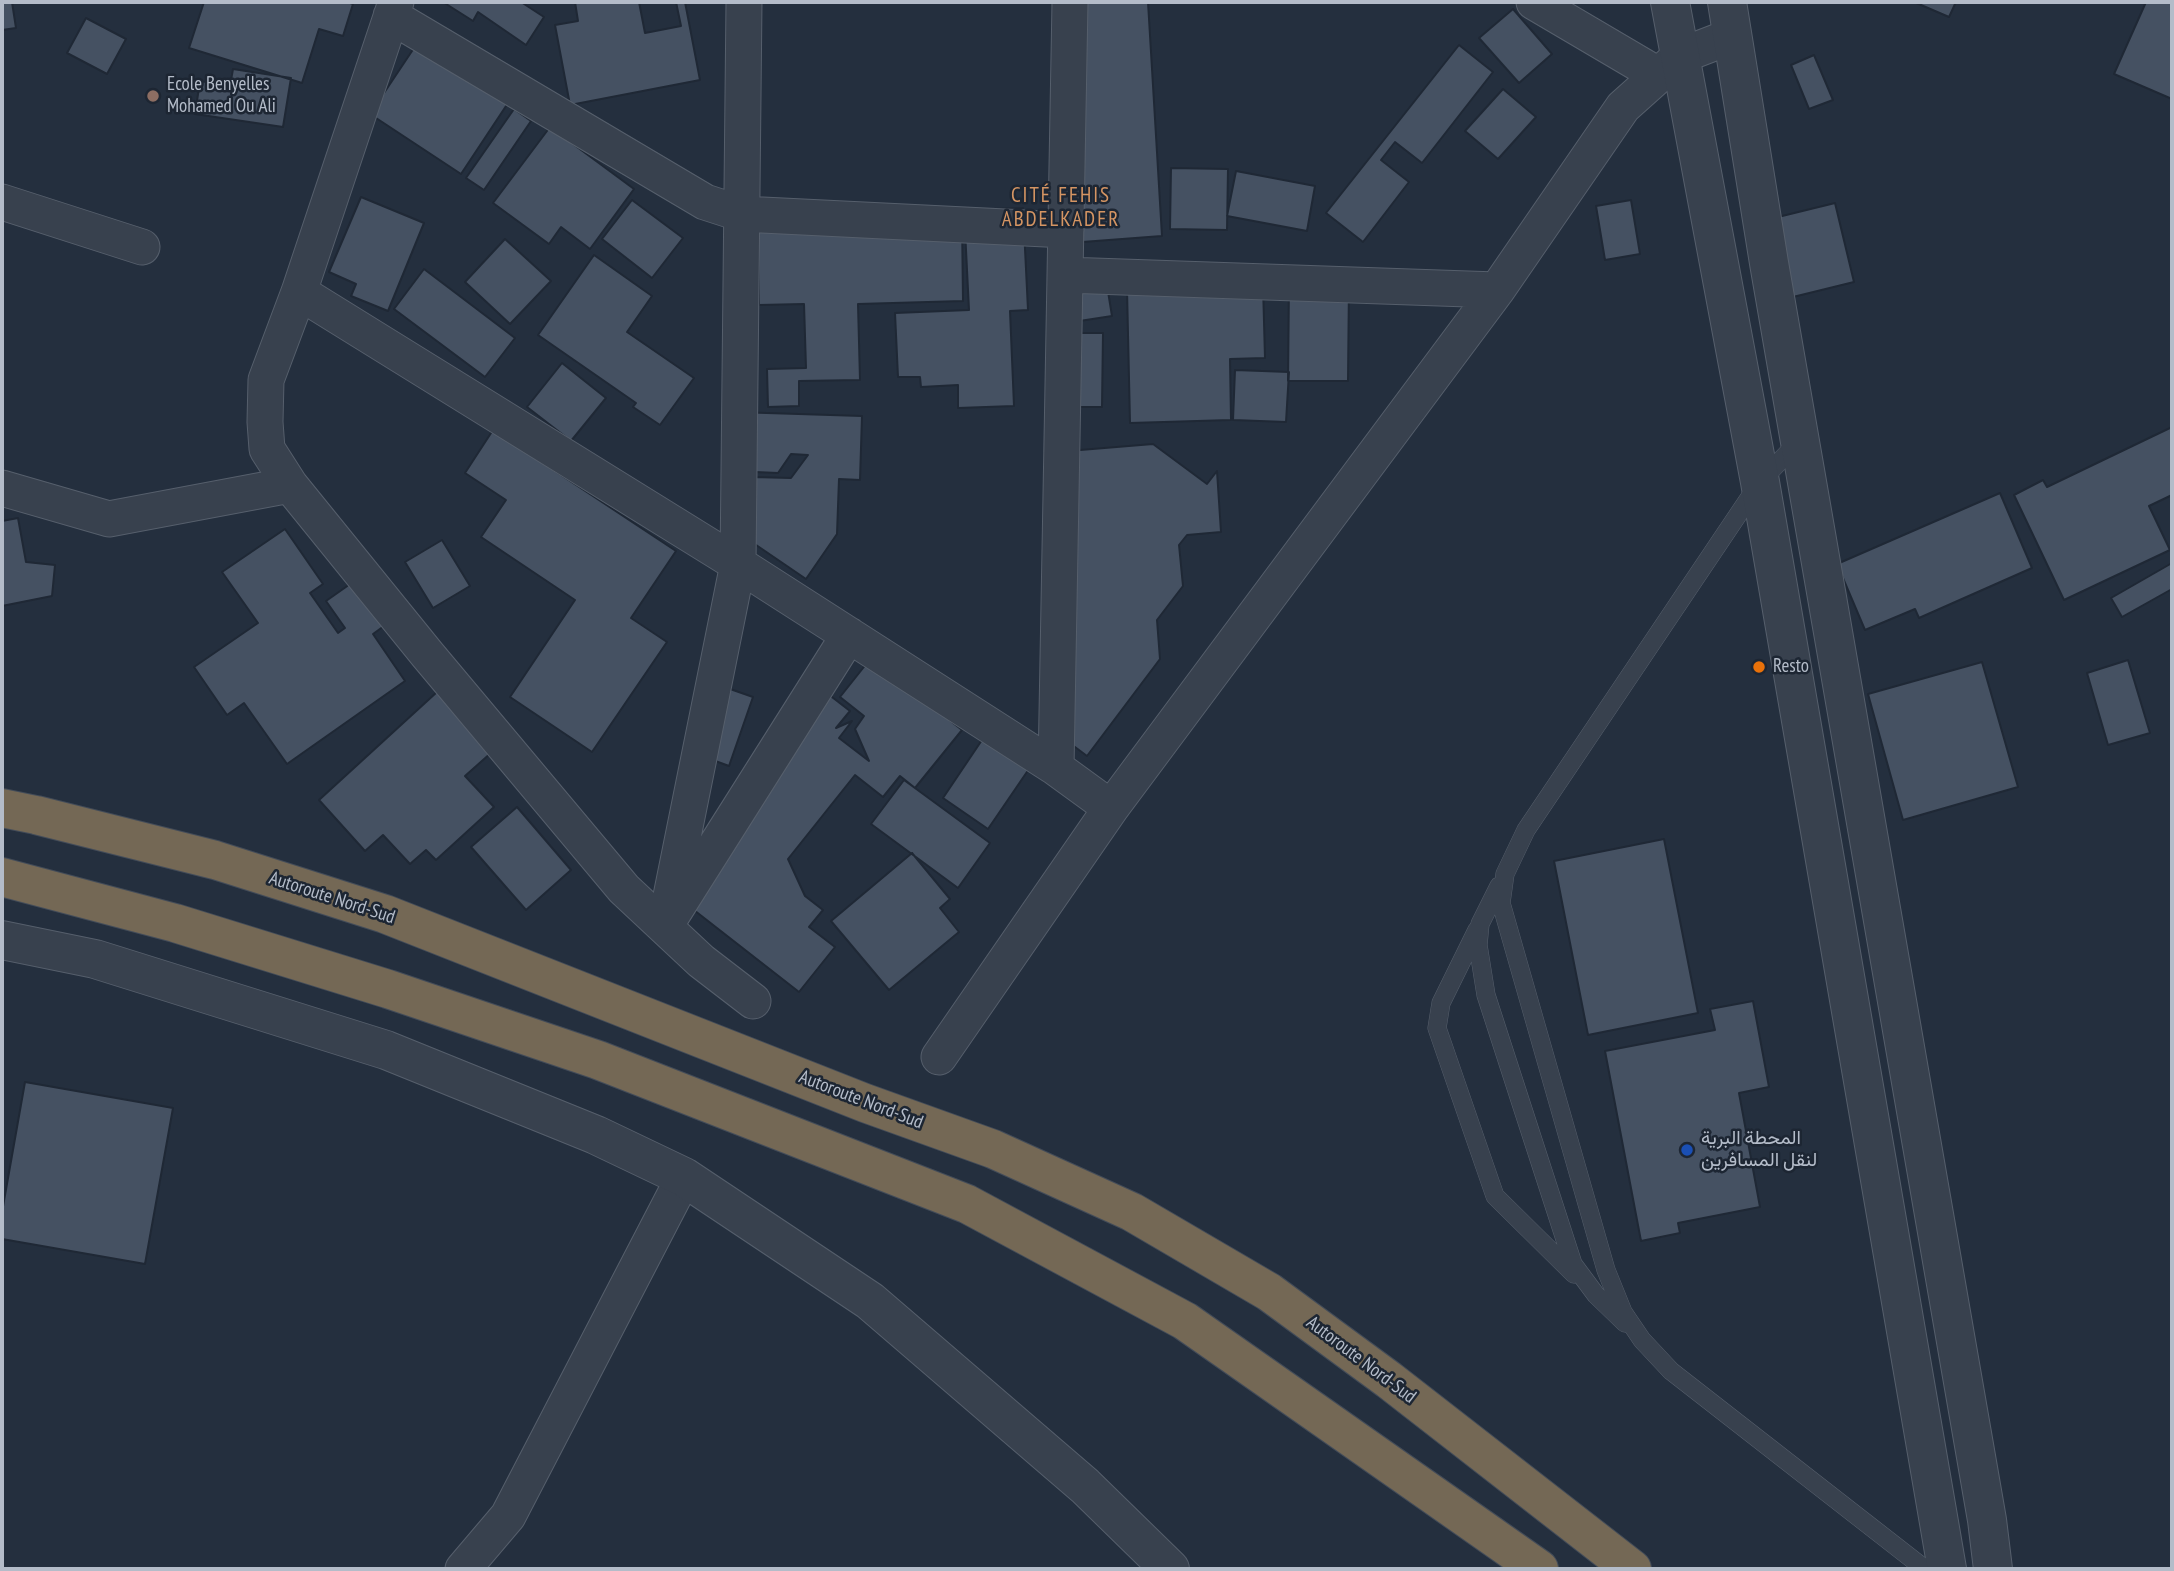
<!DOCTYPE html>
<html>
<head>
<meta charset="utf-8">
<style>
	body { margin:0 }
	#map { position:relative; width:2174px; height:1571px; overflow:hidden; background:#242f3e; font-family:"PT Sans Narrow",sans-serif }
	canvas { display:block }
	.frame { position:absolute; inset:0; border:4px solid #b4bcc9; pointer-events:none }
</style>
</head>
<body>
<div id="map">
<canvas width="2174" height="1571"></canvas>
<div class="frame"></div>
</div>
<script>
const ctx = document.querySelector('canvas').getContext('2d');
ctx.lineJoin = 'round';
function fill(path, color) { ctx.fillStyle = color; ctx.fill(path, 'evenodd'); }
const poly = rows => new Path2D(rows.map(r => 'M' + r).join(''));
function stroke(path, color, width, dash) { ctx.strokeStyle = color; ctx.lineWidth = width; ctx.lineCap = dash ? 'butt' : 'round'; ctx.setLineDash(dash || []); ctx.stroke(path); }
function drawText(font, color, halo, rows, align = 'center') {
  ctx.font = font + ' "PT Sans Narrow",Vazirmatn,sans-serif'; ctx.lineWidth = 5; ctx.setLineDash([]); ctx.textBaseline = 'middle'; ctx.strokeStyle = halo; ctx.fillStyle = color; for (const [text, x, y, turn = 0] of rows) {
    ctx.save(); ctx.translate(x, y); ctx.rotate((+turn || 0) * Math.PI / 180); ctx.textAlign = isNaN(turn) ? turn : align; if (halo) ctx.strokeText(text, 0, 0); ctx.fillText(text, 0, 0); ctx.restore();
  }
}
const building = poly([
	[2,2,12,2,16,28,2,30,2,2],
	[204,2,347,2,353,4,343,36,319,29,302,83,189,48,204,2],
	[443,2,521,2,544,17,526,45,478,12,473,21,443,2],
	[575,2,639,2,645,33,681,26,676,2,685,2,700,80,570,105,555,25,578,21,575,2],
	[1067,2,1148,2,1162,236,1069,243,1067,2],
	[1914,2,1956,2,1949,17,1914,2],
	[2146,2,2172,2,2172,99,2114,74,2146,2],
	[1513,9,1552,54,1519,83,1479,38,1513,9],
	[86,18,126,39,107,74,67,53,86,18],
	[416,45,512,97,461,174,370,114,416,45],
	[1459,45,1493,72,1422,163,1395,142,1381,160,1409,182,1363,242,1326,213,1459,45],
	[1814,55,1833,100,1809,109,1791,65,1814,55],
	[233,69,291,78,283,127,195,114,200,81,230,86,233,69],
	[1503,89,1536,117,1498,159,1465,131,1503,89],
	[514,109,531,121,484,190,466,178,514,109],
	[550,127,634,189,590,249,561,227,549,244,493,203,550,127],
	[1171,168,1228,169,1227,230,1170,229,1171,168],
	[1236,171,1315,186,1307,231,1227,216,1236,171],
	[361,197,424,223,388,311,351,296,356,284,329,272,361,197],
	[632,200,683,238,652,278,602,239,632,200],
	[1631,200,1640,254,1605,260,1596,206,1631,200],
	[1835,203,1854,282,1793,297,1774,218,1835,203],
	[1023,208,1028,310,1010,311,1014,406,958,408,958,385,921,387,920,377,898,377,895,313,969,310,964,210,1023,208],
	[962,218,963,301,858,304,860,380,799,381,799,406,768,407,767,369,806,368,804,304,759,305,758,232,962,218],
	[505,239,551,281,510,324,465,282,505,239],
	[594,255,652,296,627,332,694,378,660,425,633,407,636,403,538,335,594,255],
	[424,269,515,338,485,377,394,309,424,269],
	[1106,279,1112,316,1060,324,1055,287,1106,279],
	[1289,281,1349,282,1348,381,1288,381,1289,281],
	[1263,285,1265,358,1230,359,1231,420,1130,423,1127,289,1263,285],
	[1057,333,1103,333,1102,407,1055,407,1057,333],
	[562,363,606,398,571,441,527,407,562,363],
	[1235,370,1289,372,1286,422,1233,420,1235,370],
	[735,412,862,416,860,480,839,479,837,534,806,579,740,534,753,477,791,478,808,455,791,454,778,473,732,471,735,412],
	[2172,427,2172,495,2149,506,2170,550,2064,600,2014,495,2043,480,2047,487,2172,427],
	[493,430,676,551,631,618,667,642,592,752,510,697,575,600,481,537,506,500,465,473,493,430],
	[1153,444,1207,484,1217,471,1221,532,1187,535,1179,545,1183,586,1157,620,1160,659,1087,756,1067,741,1044,453,1153,444],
	[2000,493,2032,568,1919,618,1915,609,1865,630,1837,564,2000,493],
	[18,518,26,562,55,565,52,596,2,606,2,521,18,518],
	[285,529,323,584,310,593,338,633,345,628,326,601,353,582,384,626,373,634,405,681,287,764,244,703,227,715,194,667,258,623,222,572,285,529],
	[442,540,470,586,433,608,405,562,442,540],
	[2172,563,2172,589,2122,617,2111,598,2172,563],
	[871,658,962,730,915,788,900,776,883,797,855,775,788,859,805,896,823,910,809,927,835,947,799,992,667,889,810,680,850,711,836,728,852,721,839,738,869,761,855,729,864,716,840,697,871,658],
	[2128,660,2150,733,2108,745,2087,673,2128,660],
	[1982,662,2018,787,1903,820,1868,694,1982,662],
	[713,683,753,697,729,766,688,751,713,683],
	[437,692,492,752,465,776,494,807,436,860,426,850,410,864,383,835,365,851,319,800,437,692],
	[986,734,1031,766,988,829,943,798,986,734],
	[904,780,990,843,958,888,871,824,904,780],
	[517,807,571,870,526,910,471,847,517,807],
	[1664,839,1698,1013,1588,1035,1554,861,1664,839],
	[912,853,950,899,940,908,959,932,889,990,831,921,912,853],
	[1753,1001,1769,1087,1739,1093,1760,1207,1678,1223,1680,1233,1641,1241,1605,1051,1715,1030,1710,1009,1753,1001],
	[25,1082,173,1108,145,1264,2,1239,2,1212,25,1082]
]);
const service = poly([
	[1799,441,1760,482,1526,830,1505,874,1501,903,1606,1270,1623,1312,1642,1340,1671,1371,1925,1569],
	[1499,886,1480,924,1478,945,1486,995,1573,1264,1596,1295,1625,1323],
	[1477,930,1441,1003,1437,1028,1495,1196,1574,1274]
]);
const minor = poly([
	[396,2,299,292,266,380,265,422,267,449,290,485,427,654,624,889,701,961,753,1001],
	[744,2,738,564,665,926,849,635],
	[1534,2,1658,75],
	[391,16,705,202,742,214,1066,230],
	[2,202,142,247],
	[1065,275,1497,290],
	[299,292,738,564,1056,768,1111,808],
	[2,488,109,519,290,485],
	[1056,768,1070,2],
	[939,1057,1111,808,1497,290,1623,107,1680,56,1732,36],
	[463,1569,508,1516,684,1177]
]);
const tertiary = poly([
	[1670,2,1760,482,1947,1569],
	[1727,2,1769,263,1987,1520,1993,1569],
	[2,940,95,959,386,1050,596,1135,684,1177,870,1301,1085,1486,1170,1569]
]);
const motorway = poly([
	[2,808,36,815,215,860,385,914,865,1103,993,1149,1132,1212,1269,1292,1389,1380,1632,1569],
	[2,877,175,923,388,989,598,1060,967,1204,1185,1321,1539,1569]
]);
const markers = [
	[153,96,7,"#8d6e63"],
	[1759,667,7,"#e8710a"],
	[1687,1150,7,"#1a4fb4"]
];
const poiNames = [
	["Ecole Benyelles",167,85],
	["Mohamed Ou Ali",167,107],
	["Resto",1773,667],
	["المحطة البرية",1701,1139],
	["لنقل المسافرين",1701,1161]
];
const streetNames = [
	["Autoroute Nord-Sud",332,898,18],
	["Autoroute Nord-Sud",861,1100,21],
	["Autoroute Nord-Sud",1361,1360,37]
];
const neighbourhoodNames = [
	["CITÉ FEHIS",1061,196],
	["ABDELKADER",1061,220]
];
fill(building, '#455162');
stroke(building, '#1f2835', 2);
stroke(service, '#565f6c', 19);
stroke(minor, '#565f6c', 37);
stroke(tertiary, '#565f6c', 40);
stroke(motorway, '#434c59', 40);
stroke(service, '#38414e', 18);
stroke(minor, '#38414e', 35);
stroke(tertiary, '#38414e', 38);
stroke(motorway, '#746855', 38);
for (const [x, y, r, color] of markers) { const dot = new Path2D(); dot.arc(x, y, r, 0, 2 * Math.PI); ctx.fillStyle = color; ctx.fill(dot); stroke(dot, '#1d2633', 2.5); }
drawText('19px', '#b4bcc9', '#1d2633', poiNames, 'left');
drawText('19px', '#b4bcc9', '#1d2633', streetNames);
ctx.letterSpacing = '2px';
drawText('21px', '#d59563', '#1d2633', neighbourhoodNames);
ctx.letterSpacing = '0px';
</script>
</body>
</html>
